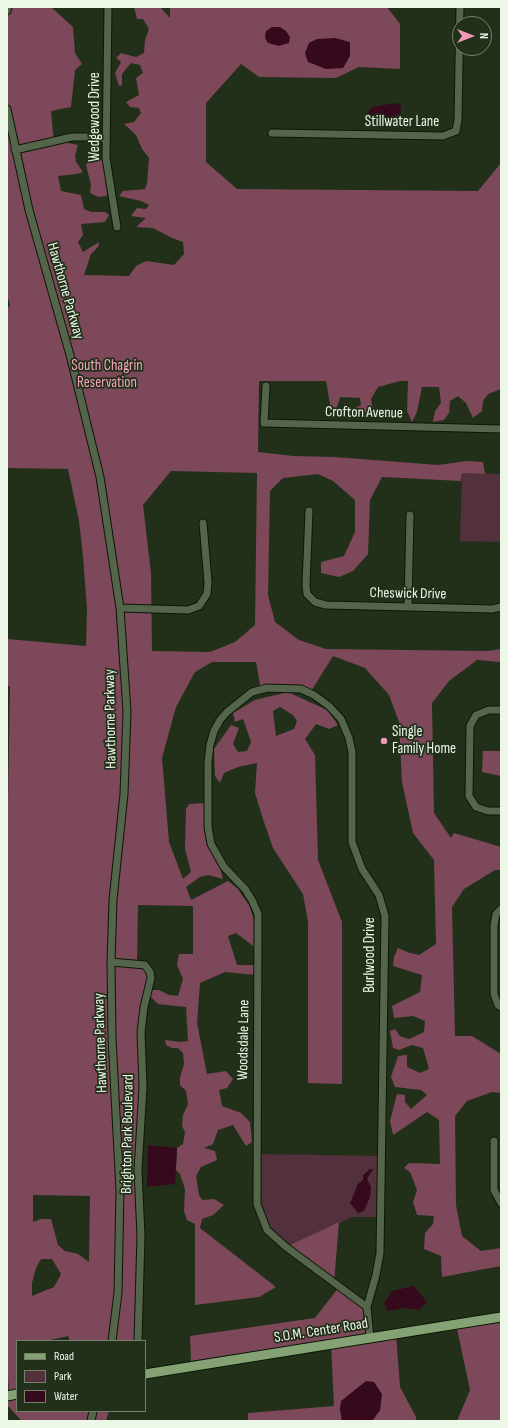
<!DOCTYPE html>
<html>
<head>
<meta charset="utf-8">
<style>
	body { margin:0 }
	#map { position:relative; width:508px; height:1428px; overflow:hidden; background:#22301a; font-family:"Sofia Sans Condensed",sans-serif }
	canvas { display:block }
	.frame { position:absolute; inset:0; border:8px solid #edf7e8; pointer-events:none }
	.legend { position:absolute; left:16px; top:1340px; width:130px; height:72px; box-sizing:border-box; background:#22301a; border:1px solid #73806c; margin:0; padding:5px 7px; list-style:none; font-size:12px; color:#edf7e8 }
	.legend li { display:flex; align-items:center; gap:8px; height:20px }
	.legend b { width:20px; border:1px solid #73806c }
	.north { position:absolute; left:452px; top:16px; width:40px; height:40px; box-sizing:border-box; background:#22301a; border:1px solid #73806c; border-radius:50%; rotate:90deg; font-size:11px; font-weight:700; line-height:16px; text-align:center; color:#edf7e8 }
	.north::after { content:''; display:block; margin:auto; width:14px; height:18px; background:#f09ab7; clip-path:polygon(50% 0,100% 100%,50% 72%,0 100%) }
</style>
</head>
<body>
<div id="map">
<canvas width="508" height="1428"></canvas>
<div class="frame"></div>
<ul class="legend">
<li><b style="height:5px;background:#84a273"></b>Road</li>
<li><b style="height:11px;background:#52303c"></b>Park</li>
<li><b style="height:11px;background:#36091d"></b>Water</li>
</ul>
<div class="north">N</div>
</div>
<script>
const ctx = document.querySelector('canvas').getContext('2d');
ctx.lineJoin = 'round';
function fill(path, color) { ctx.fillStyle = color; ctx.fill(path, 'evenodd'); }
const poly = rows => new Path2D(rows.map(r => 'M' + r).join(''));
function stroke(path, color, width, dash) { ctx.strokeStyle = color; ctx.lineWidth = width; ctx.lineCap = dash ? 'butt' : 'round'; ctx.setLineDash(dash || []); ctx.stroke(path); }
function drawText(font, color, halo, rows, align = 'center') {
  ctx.font = font + ' "Sofia Sans Condensed",sans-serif'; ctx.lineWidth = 3.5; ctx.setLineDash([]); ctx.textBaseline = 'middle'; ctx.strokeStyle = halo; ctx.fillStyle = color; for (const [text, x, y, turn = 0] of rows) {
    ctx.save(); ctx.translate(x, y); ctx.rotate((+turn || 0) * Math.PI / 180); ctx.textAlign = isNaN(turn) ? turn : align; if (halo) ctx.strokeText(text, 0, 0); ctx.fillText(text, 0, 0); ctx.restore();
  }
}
const green = poly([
	[462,473,501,474,501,542,460,541],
	[256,1154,381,1156,380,1217,352,1217,286,1247,276,1237,261,1218]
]);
const forest = poly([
	[7,7,51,7,73,27,75,53,82,64,75,70,71,107,51,111,54,143,63,142,78,145,75,156,76,162,83,172,76,174,58,176,61,191,81,195,84,209,91,212,105,212,109,215,105,222,81,224,83,235,78,242,83,252,99,242,98,247,91,254,84,275,129,276,136,266,146,261,174,265,184,254,183,242,172,238,153,228,136,227,146,218,131,216,137,208,146,209,149,205,141,201,119,196,123,191,145,189,147,183,149,158,142,149,136,135,124,124,134,122,141,113,139,108,130,107,126,102,139,95,136,78,143,73,140,65,131,63,122,74,122,85,119,86,115,73,121,62,116,58,121,53,136,57,144,53,145,40,149,29,143,19,137,19,134,7,160,7,170,18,170,7,387,7,400,24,400,69,359,67,336,78,259,77,241,64,206,103,206,162,237,189,478,191,501,163,501,389,488,394,483,401,482,411,473,418,466,403,458,396,450,401,449,413,444,420,433,422,435,411,441,403,439,387,422,387,417,412,412,422,407,411,408,381,400,381,378,387,371,399,373,412,367,418,352,418,351,410,361,405,360,398,340,397,336,411,331,410,326,381,259,381,258,452,293,456,335,457,438,465,467,461,483,462,485,474,462,473,461,481,382,477,370,500,368,554,353,571,339,577,321,573,321,562,344,556,355,532,355,500,333,481,318,474,283,478,270,491,268,595,275,622,299,640,326,649,487,651,501,649,501,662,477,660,449,681,432,703,434,813,451,838,454,833,501,847,501,870,495,870,464,889,452,907,455,1036,472,1036,501,1054,501,1093,492,1092,467,1101,455,1116,456,1205,462,1236,481,1251,501,1248,501,1266,442,1277,441,1256,424,1249,425,1233,433,1224,434,1216,417,1215,413,1202,417,1190,410,1172,404,1168,409,1163,440,1164,439,1120,427,1112,393,1135,390,1121,397,1094,405,1095,405,1102,411,1109,427,1095,421,1090,395,1087,391,1077,398,1056,407,1055,407,1067,420,1073,429,1069,423,1048,412,1045,399,1050,393,1048,390,1031,395,1029,400,1036,409,1039,424,1032,425,1021,413,1016,394,1018,392,1006,420,992,422,975,393,966,394,957,398,948,410,953,419,955,436,944,434,860,413,833,402,782,399,722,389,695,365,668,333,656,310,693,301,689,261,690,256,662,212,662,195,672,176,707,162,758,169,842,183,879,191,872,185,849,186,809,189,804,205,803,211,851,220,868,223,879,208,875,200,877,186,887,191,900,228,881,237,888,249,905,254,920,256,948,236,933,228,936,237,965,254,965,256,975,225,972,200,983,197,1023,207,1074,226,1071,233,1079,227,1088,219,1090,222,1106,241,1113,250,1122,252,1142,246,1146,233,1125,218,1130,213,1144,204,1148,215,1151,217,1160,201,1167,196,1176,199,1195,202,1200,214,1199,224,1205,213,1215,202,1219,200,1228,276,1287,259,1297,195,1305,195,1224,187,1220,184,1211,185,1189,180,1174,176,1170,177,1148,183,1144,185,1132,182,1126,183,1115,188,1104,186,1091,180,1085,180,1077,184,1064,183,1053,178,1048,172,1048,166,1045,165,1040,181,1042,188,1041,186,1007,158,1004,150,996,151,990,159,990,169,995,178,996,183,979,177,965,179,954,193,954,193,906,138,905,137,963,150,972,144,1007,138,1341,70,1341,68,1336,46,1341,17,1341,17,1411,109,1411,106,1421,22,1421,7,1405,7,1396,9,1395,7,1356,7,862,10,686,7,686,7,639,86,646,87,609,83,556,79,521,68,469,7,468,7,310,10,305,7,295],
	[171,471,257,473,255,625,235,642,210,652,152,651,151,573,143,505],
	[33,1195,90,1196,89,1262,78,1254,65,1251,58,1245,51,1219,41,1219,33,1222],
	[41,1259,52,1259,61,1274,54,1287,32,1296,32,1283,36,1268],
	[97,158,104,161,106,188,109,190,106,196,98,197,90,193,91,185,86,165,90,159],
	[288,692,327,710,338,725,329,729,316,724,305,739,315,755,318,860,342,922,342,1084,308,1083,308,921,303,894,273,848,263,819,255,793,257,763,238,767,224,773,220,783,215,776,214,749,231,725,239,728,233,744,238,752,247,751,251,742,243,719,235,722,233,713,255,700],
	[280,707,293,715,297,721,294,729,276,736,273,711],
	[483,751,501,751,501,776,482,772],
	[339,1222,334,1283,286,1247],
	[339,1287,367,1307,369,1334,191,1361,190,1336,315,1318],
	[501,1317,501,1421,457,1421,470,1390,456,1324],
	[396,1334,400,1387,416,1417,416,1421,372,1421,380,1410,340,1409,342,1421,248,1421,248,1413,334,1406,331,1344]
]);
const water = poly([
	[272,27,280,27,286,31,290,37,289,43,279,46,268,43,265,38,266,31],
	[335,38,350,42,350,56,343,68,326,69,308,62,305,53,309,43,317,39],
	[396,103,401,106,401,112,395,123,386,127,372,126,368,121,368,112,372,107],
	[148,1145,177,1148,175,1184,147,1187],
	[370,1169,373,1169,367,1179,371,1187,370,1197,364,1211,358,1213,350,1203,358,1184,363,1180,363,1175],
	[414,1286,427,1302,419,1310,403,1308,388,1311,384,1304,392,1291],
	[366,1381,374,1382,382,1394,380,1410,372,1421,342,1421,340,1409,341,1401]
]);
const minor = poly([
	[108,7,106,158,117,227],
	[7,11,8,7],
	[7,109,29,210,70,355,100,477,120,608,127,712,124,794,113,900,111,962,112,1038,120,1191,118,1293,112,1341],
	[272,133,443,136,456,131,458,120,460,7],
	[15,150,72,137,97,137,106,139],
	[266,386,264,423,501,429],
	[309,511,306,585,307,594,315,602,326,605,492,609,501,607],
	[408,607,410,515],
	[120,608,188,610,199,606,207,594,208,582,203,523],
	[501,710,489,710,476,715,470,726,469,796,476,807,488,811,501,811],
	[501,909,496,914,494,926,494,994,498,1005,501,1007],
	[111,962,145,965,150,972,151,978,144,1007,141,1032,143,1087,138,1170,141,1236,138,1341],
	[494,1141,494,1190,501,1203],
	[367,1307,376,1275,380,1253,385,916,379,895,362,869,352,842,352,752,349,738,341,719,329,706,314,695,301,689,267,688,252,692,227,712,220,720,214,731,210,745,208,762,208,827,211,844,224,867,245,889,252,900,258,914,257,1204,267,1230,286,1247,367,1307,370,1337],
	[91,1421,93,1411]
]);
const major = poly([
	[145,1374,501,1317],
	[7,1396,17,1394]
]);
const markers = [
	[384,741,4,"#f09ab7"]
];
const streetNames = [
	["Wedgewood Drive",95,117,-90],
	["Stillwater Lane",402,122],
	["Hawthorne Parkway",65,291,74],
	["Crofton Avenue",364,413,1],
	["Cheswick Drive",408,594,1],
	["Hawthorne Parkway",111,719,-91],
	["Burlwood Drive",370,955,-90],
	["Woodsdale Lane",244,1040,-89],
	["Hawthorne Parkway",101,1043,-92],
	["Brighton Park Boulevard",128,1134,-89],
	["S.O.M. Center Road",321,1331,-9]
];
const parkNames = [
	["South Chagrin",107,366],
	["Reservation",107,383]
];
const poiNames = [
	["Single",392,732],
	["Family Home",392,749]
];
fill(green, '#52303c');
fill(forest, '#7c485a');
fill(water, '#36091d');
stroke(minor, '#0b1804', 9);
stroke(major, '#0b1804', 11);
stroke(minor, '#55654c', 7);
stroke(major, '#84a273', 9);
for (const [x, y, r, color] of markers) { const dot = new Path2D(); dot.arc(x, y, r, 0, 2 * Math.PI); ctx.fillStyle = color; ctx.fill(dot); stroke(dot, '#22301a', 1.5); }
drawText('15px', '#edf7e8', '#22301a', streetNames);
drawText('15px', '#f7a3bf', '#22301a', parkNames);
drawText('15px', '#edf7e8', '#22301a', poiNames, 'left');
</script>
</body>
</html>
